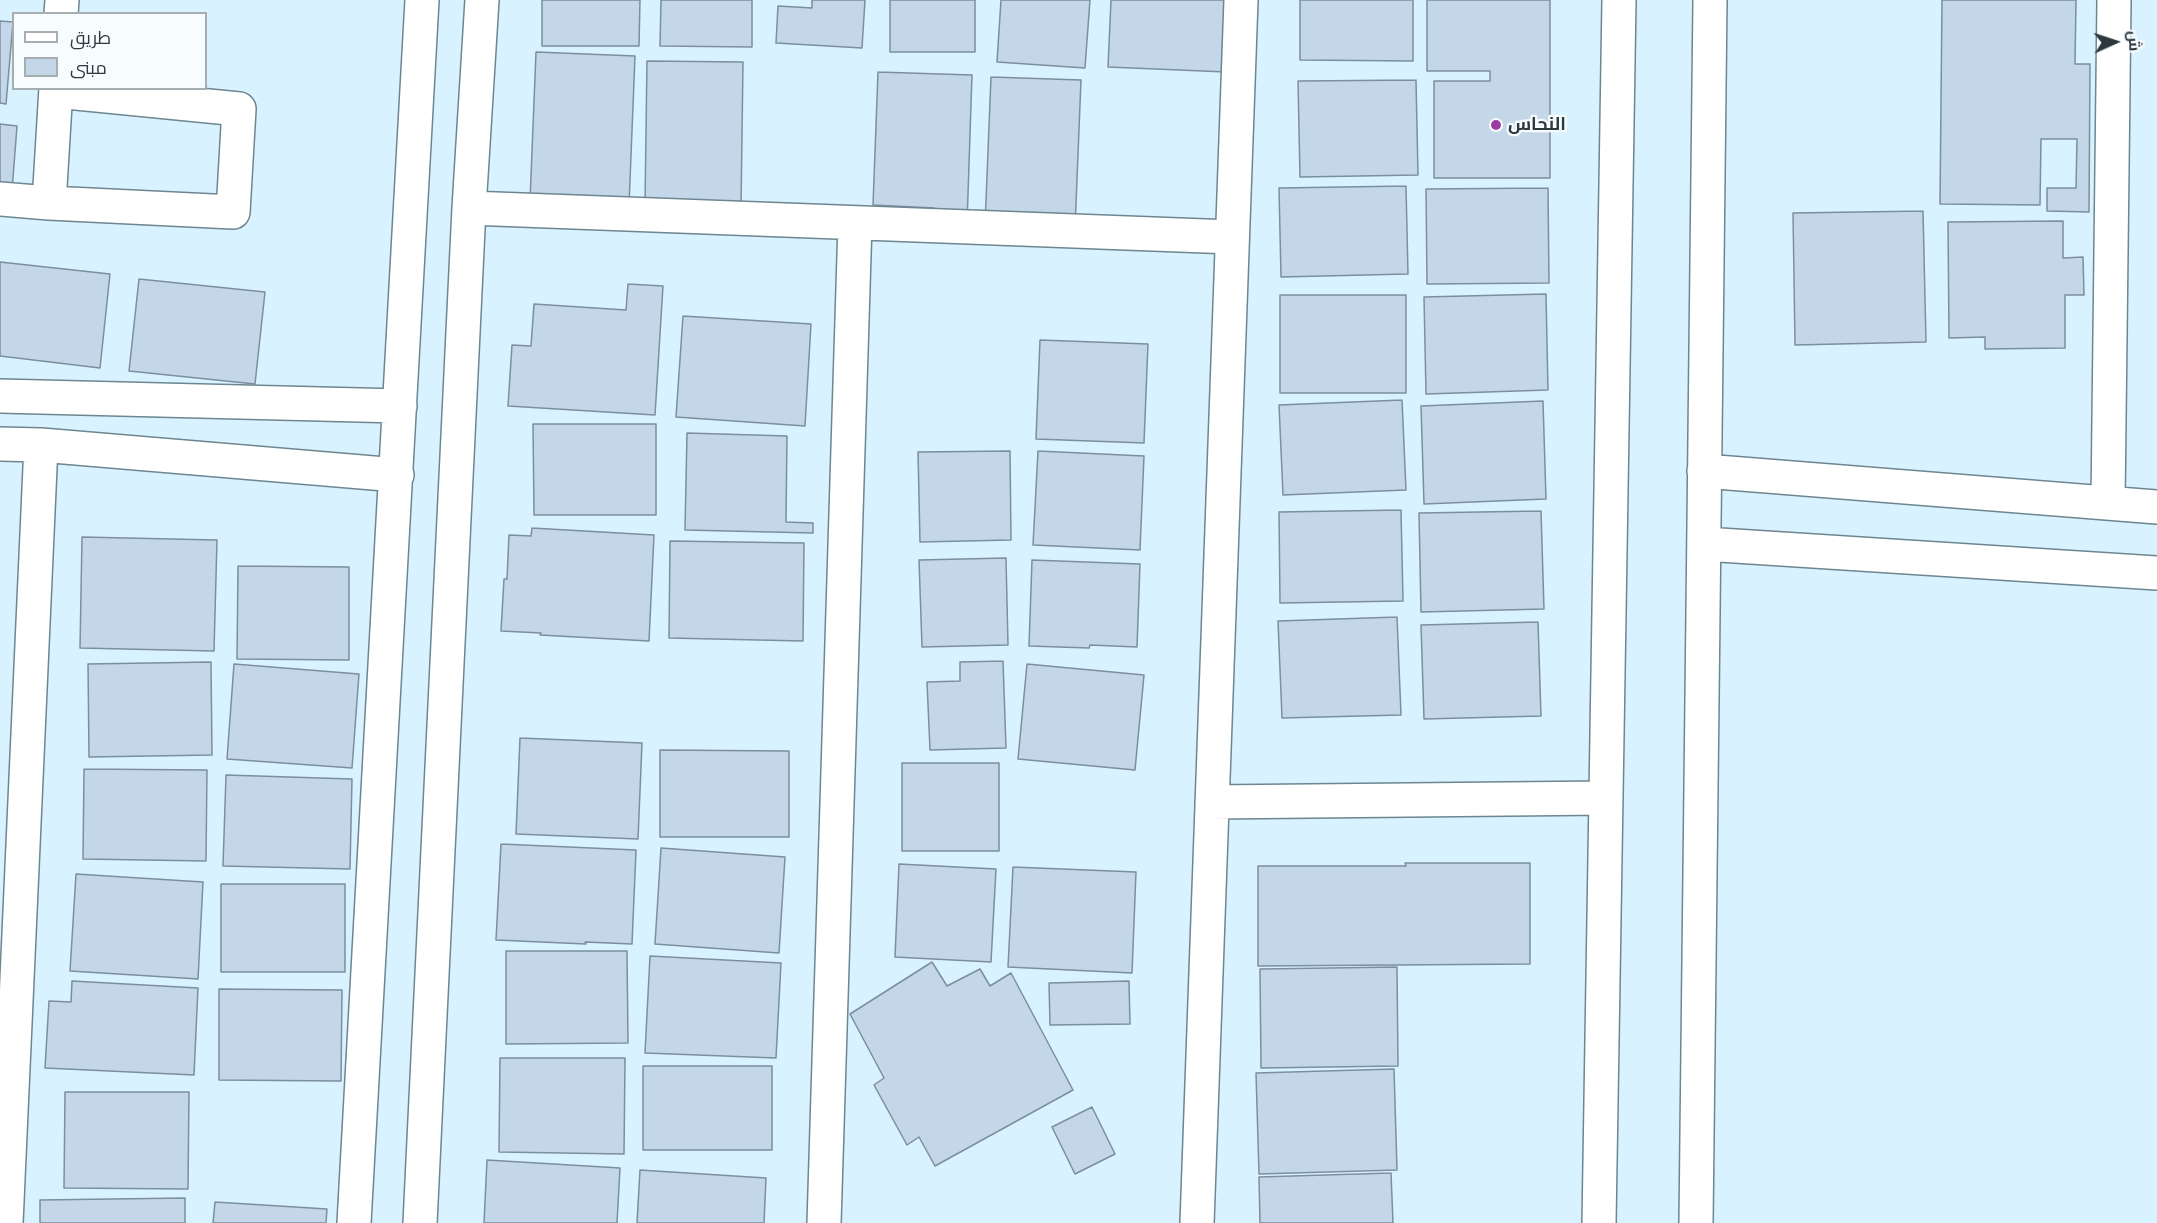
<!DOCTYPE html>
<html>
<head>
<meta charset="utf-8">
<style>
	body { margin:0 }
	#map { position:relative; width:2157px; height:1223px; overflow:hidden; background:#d8f3ff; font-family:"Sofia Sans Condensed",Cairo,sans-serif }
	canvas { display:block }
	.legend { position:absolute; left:12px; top:12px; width:195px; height:78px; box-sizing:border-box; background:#f7fcff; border:2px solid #a7aeb2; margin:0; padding:8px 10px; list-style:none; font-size:18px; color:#2e393e }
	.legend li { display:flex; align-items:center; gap:12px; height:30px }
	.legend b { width:30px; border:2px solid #a7aeb2 }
	.north { position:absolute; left:2085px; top:12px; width:60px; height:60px; -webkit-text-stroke:4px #f7fcff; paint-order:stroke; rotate:87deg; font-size:16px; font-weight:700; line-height:24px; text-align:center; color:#2e393e }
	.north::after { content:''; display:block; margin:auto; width:21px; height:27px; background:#2e393e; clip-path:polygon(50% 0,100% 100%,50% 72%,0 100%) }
</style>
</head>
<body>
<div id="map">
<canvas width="2157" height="1223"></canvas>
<ul class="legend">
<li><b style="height:8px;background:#fff"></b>طريق</li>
<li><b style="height:16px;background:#c3d7e8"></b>مبنى</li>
</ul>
<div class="north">ش</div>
</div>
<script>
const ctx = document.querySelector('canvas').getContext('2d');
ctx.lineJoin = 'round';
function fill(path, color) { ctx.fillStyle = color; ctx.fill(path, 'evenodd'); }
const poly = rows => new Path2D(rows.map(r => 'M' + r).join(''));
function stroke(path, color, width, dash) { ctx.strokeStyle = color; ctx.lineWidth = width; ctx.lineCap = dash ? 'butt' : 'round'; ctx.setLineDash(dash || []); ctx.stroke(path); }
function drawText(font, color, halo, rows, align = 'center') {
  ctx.font = font + ' "Sofia Sans Condensed",Cairo,sans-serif'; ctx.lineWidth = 4.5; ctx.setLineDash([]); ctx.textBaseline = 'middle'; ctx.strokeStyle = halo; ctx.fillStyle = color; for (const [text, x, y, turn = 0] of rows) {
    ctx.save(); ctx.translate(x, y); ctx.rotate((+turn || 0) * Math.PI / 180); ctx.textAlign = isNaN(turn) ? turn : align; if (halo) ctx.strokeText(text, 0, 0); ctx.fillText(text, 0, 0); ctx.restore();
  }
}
const building = poly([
	[542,0,640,0,639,46,542,46,542,0],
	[661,0,752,0,752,47,660,46,661,0],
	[812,0,865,0,862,48,776,43,778,6,812,8,812,0],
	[890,0,975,0,975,52,890,52,890,0],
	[1001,0,1090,0,1085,68,997,62,1001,0],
	[1111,0,1229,0,1226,72,1108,67,1111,0],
	[1300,0,1413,0,1413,61,1300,60,1300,0],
	[1427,0,1550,0,1550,178,1434,178,1434,81,1490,81,1490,71,1427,71,1427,0],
	[1942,0,2076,0,2075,64,2090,64,2089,212,2047,211,2047,188,2076,188,2077,139,2041,139,2040,205,1940,204,1942,0],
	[0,21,13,22,6,104,0,103,0,21],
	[536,52,635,56,629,205,530,201,536,52],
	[647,61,743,62,741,210,645,205,647,61],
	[878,72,972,75,967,224,934,223,934,208,873,205,878,72],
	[991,77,1081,80,1075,229,985,225,991,77],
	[1416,80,1418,175,1300,177,1298,81,1416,80],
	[0,124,17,126,12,191,0,190,0,124],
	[1406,186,1408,274,1281,277,1279,188,1406,186],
	[1548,188,1549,283,1427,284,1426,189,1548,188],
	[1923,211,1926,342,1795,345,1793,213,1923,211],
	[2063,221,2063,258,2083,257,2084,295,2065,295,2065,348,1985,349,1985,337,1949,338,1948,222,2063,221],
	[0,262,110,274,100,368,0,356,0,262],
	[139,279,265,292,255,384,129,371,139,279],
	[628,284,663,286,655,415,508,406,512,345,531,346,534,304,626,310,628,284],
	[1546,294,1548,390,1426,394,1424,297,1546,294],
	[1280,295,1406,295,1406,393,1280,393,1280,295],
	[683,316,811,324,805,426,676,417,683,316],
	[1040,340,1148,344,1144,443,1036,439,1040,340],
	[1402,400,1406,490,1283,495,1279,405,1402,400],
	[1543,401,1546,499,1424,504,1421,406,1543,401],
	[533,424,656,424,656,515,534,515,533,424],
	[687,433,787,436,786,522,813,523,813,533,685,530,687,433],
	[1010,451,1011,540,920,542,918,452,1010,451],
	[1038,451,1144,456,1140,550,1033,545,1038,451],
	[1401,510,1403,601,1280,603,1279,512,1401,510],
	[1541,511,1544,609,1421,612,1419,513,1541,511],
	[532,528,654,535,649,641,540,635,541,633,501,631,504,579,507,579,509,535,531,536,532,528],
	[82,537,217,540,214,651,80,648,82,537],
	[670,541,804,543,803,641,669,638,670,541],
	[1006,558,1008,645,922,647,919,560,1006,558],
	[1032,560,1140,564,1137,647,1090,645,1089,648,1029,646,1032,560],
	[238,566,349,567,349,660,237,659,238,566],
	[1397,617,1401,715,1282,718,1278,621,1397,617],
	[1538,622,1541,716,1424,719,1421,625,1538,622],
	[1003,661,1006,748,930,750,927,682,960,681,960,662,1003,661],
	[211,662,212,755,89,757,88,664,211,662],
	[234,664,359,674,352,768,227,759,234,664],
	[1027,664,1144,675,1135,770,1018,759,1027,664],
	[520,738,642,743,638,839,516,834,520,738],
	[660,750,789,751,789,837,660,837,660,750],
	[902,763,999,763,999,851,902,851,902,763],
	[84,769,207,770,206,861,83,859,84,769],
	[226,775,352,779,350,869,223,866,226,775],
	[501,844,636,850,632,944,585,942,586,944,496,940,501,844],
	[661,848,785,857,779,953,655,944,661,848],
	[1405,863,1530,863,1530,964,1258,966,1258,866,1406,866,1405,863],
	[899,864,996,869,991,962,895,957,899,864],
	[1013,867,1136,872,1132,973,1008,967,1013,867],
	[76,874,203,882,198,979,70,971,76,874],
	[221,884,345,884,345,972,221,972,221,884],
	[506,951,627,951,628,1043,506,1044,506,951],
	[650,956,781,963,776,1058,645,1053,650,956],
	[932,962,947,986,980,969,990,986,1011,973,1073,1090,935,1166,919,1137,907,1145,874,1085,884,1078,850,1014,932,962],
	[1397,967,1398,1066,1261,1068,1260,969,1397,967],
	[72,981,198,988,194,1075,45,1068,49,1001,71,1002,72,981],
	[1129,981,1130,1024,1050,1025,1049,983,1129,981],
	[219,989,342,990,341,1081,219,1080,219,989],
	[500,1058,625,1058,624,1154,499,1152,500,1058],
	[643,1066,772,1066,772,1150,643,1150,643,1066],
	[1394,1069,1397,1170,1259,1174,1256,1073,1394,1069],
	[65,1092,189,1092,188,1189,64,1188,65,1092],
	[1092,1107,1115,1154,1075,1174,1052,1127,1092,1107],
	[487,1160,620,1168,617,1223,484,1223,487,1160],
	[640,1170,766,1178,764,1223,637,1223,640,1170],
	[1391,1173,1393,1223,1260,1223,1259,1177,1391,1173],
	[185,1198,185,1223,40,1223,40,1200,185,1198],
	[215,1202,327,1209,326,1223,213,1223,215,1202]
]);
const minor = poly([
	[61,14,62,0],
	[0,199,49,203,56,88],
	[49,203,233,212,239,109,56,91],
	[469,208,1232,237],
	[0,396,400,406],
	[0,444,41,445,397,475],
	[1704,471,2157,507],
	[2108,503,2114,0],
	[1704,544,2157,573],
	[1212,802,1606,798],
	[6,1223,41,445],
	[354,1223,422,0],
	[420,1223,469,208,482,0],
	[824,1223,855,223],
	[1197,1223,1241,0],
	[1599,1223,1619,0],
	[1696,1223,1710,0]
]);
const markers = [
	[1496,125,6,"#9b3ca4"]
];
const poiNames = [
	["النحاس",1508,125]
];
fill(building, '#c3d7e8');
stroke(building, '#7c8e9f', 1.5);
stroke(minor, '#6d8690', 36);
stroke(minor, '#fff', 33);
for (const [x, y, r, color] of markers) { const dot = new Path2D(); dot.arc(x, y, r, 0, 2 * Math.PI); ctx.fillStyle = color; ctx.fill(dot); stroke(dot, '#f7fcff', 2); }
drawText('bold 18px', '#2e393e', '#f7fcff', poiNames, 'left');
</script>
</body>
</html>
